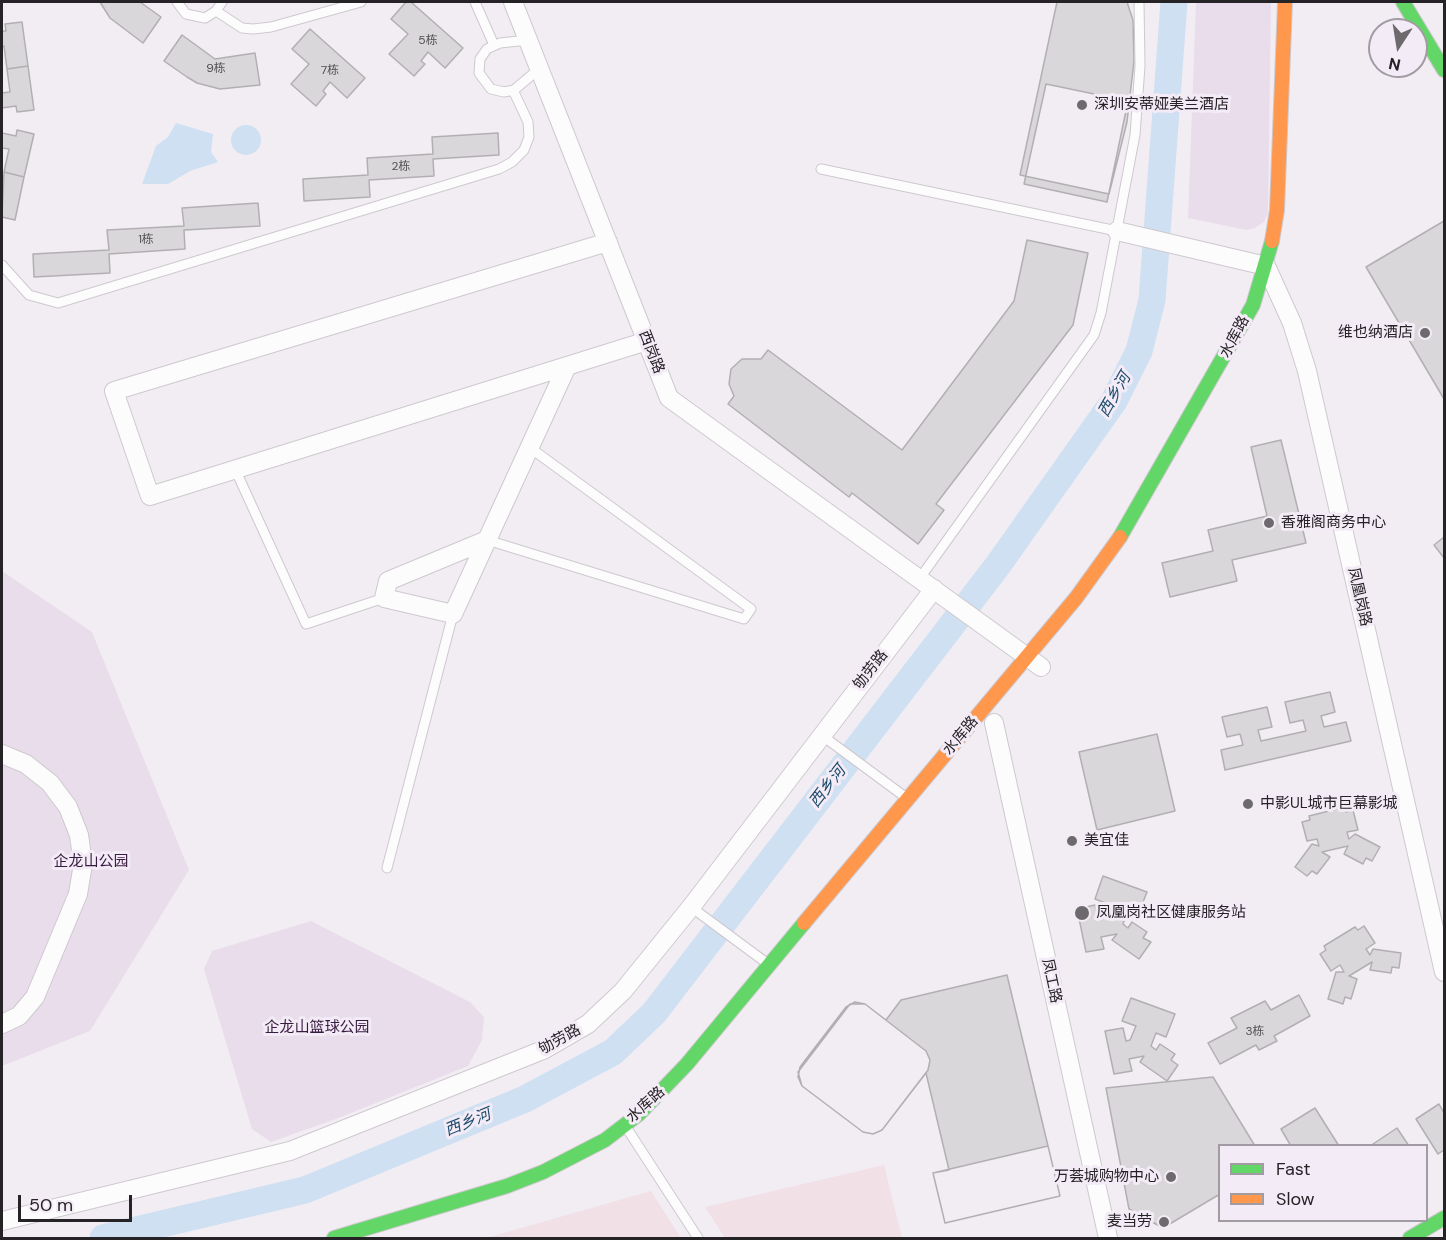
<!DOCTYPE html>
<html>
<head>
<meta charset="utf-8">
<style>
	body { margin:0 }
	#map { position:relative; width:1446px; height:1240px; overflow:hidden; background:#f2edf3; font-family:"DM Sans",sans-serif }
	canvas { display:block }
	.frame { position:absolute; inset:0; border:3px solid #262327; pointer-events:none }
	.legend { position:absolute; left:1218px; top:1144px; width:210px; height:78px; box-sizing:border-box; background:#f3ebf5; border:2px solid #a19ba3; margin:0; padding:8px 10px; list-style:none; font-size:18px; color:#262327 }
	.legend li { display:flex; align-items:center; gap:12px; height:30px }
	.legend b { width:30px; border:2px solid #a19ba3 }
	.north { position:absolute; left:1368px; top:18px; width:60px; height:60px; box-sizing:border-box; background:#f3ebf5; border:2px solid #a19ba3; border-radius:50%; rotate:192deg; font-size:16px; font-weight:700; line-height:24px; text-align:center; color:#262327 }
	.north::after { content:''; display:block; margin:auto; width:21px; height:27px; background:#6d6a6e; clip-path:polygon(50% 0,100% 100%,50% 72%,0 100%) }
	.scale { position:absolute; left:18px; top:1195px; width:114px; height:27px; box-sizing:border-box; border:3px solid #262327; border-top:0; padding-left:8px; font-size:18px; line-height:21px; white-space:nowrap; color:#262327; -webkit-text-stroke:4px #f3ebf5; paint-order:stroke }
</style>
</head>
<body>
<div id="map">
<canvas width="1446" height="1240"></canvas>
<div class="frame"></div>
<ul class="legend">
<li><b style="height:8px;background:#63d668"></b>Fast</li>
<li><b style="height:8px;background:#ff974d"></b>Slow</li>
</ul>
<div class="north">N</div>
<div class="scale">50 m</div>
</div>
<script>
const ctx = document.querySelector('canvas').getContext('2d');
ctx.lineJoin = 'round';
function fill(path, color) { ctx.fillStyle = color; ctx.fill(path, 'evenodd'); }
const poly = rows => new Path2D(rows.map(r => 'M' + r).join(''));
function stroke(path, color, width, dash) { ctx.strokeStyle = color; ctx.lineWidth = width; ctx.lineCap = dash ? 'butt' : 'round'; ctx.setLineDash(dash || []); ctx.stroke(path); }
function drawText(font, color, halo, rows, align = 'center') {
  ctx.font = font + ' "DM Sans","Noto Sans SC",sans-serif'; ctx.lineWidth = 6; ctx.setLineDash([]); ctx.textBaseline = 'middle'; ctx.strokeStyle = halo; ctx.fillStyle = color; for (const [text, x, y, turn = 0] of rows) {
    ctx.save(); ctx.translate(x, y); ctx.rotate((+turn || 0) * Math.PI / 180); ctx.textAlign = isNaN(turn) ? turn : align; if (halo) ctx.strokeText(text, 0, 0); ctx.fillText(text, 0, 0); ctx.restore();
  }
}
const industrial = poly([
	[884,1165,902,1238,725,1238,705,1207],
	[651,1191,681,1238,486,1238]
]);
const green = poly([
	[1196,2,1271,2,1268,213,1264,222,1255,228,1246,230,1188,218],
	[2,571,92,632,189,870,90,1031,2,1066],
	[311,921,470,1002,484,1017,482,1040,468,1066,336,1119,271,1142,252,1129,204,969,212,951]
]);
const water = poly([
	[176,123,213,134,211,152,218,162,190,171,168,184,142,184,156,146,168,137],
	'231 140a15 15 0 1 1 30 0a15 15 0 1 1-30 0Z'
]);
const river = poly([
	[103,1238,305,1190,525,1099,613,1052,654,1013,998,565,1114,401,1139,351,1152,300,1174,2]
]);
const building = poly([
	[100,2,140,2,161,17,143,43,110,18,100,2],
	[406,2,411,2,463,48,445,68,428,52,421,61,425,64,414,76,389,54,408,34,391,19,406,2],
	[1057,2,1127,2,1133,20,1134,61,1127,122,1109,194,1020,175,1057,2],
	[22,22,28,66,7,69,4,46,2,46,2,31,6,31,5,24,22,22],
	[310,29,365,78,347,98,330,82,323,91,326,94,316,106,291,84,309,64,292,49,310,29],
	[182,35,215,59,255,53,260,85,220,89,197,83,187,77,164,61,182,35],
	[28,66,34,110,17,112,16,106,2,108,2,93,10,92,7,69,28,66],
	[1046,84,1128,101,1107,202,1024,184,1046,84],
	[17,130,34,134,24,177,4,172,9,149,2,148,2,133,16,136,17,130],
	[498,133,499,155,433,159,434,176,369,180,370,197,304,201,303,179,368,175,367,158,433,154,432,137,498,133],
	[4,172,24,177,15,220,2,217,4,172],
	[258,203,260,226,184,230,185,249,109,254,110,273,34,277,33,254,109,250,107,230,184,226,182,208,258,203],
	[1444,221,1444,399,1366,267,1444,221],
	[1027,240,1088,253,1073,325,936,504,944,510,918,544,852,493,849,497,728,404,734,396,729,384,731,369,742,359,761,359,768,350,902,450,1014,301,1027,240],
	[1281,440,1306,543,1232,560,1237,581,1170,597,1162,563,1213,551,1208,530,1267,516,1251,447,1281,440],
	[1444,537,1444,558,1434,545,1444,537],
	[1330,692,1335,712,1321,716,1324,727,1346,722,1351,741,1225,770,1221,750,1243,745,1240,734,1227,737,1222,717,1267,707,1272,727,1258,730,1261,741,1306,731,1303,720,1290,723,1285,702,1330,692],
	[1157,734,1175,811,1097,830,1079,752,1157,734],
	[1345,807,1346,812,1353,810,1358,830,1347,832,1349,839,1355,834,1380,847,1372,861,1366,858,1363,864,1344,854,1348,846,1322,852,1330,857,1317,874,1312,871,1307,876,1295,867,1312,844,1319,846,1317,839,1307,841,1302,822,1310,820,1309,816,1345,807],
	[1103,876,1147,892,1138,915,1128,911,1123,924,1128,928,1132,922,1147,932,1143,938,1151,942,1139,959,1112,940,1117,934,1101,937,1104,949,1086,952,1077,909,1095,905,1098,919,1102,918,1108,904,1095,899,1103,876],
	[1364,926,1375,943,1366,949,1370,955,1373,949,1401,953,1399,968,1392,967,1391,973,1370,970,1372,962,1349,976,1357,979,1351,999,1345,997,1343,1004,1328,999,1336,972,1344,972,1340,965,1331,971,1320,954,1326,950,1324,946,1355,927,1358,930,1364,926],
	[1007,975,1060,1196,945,1223,933,1173,949,1170,926,1073,882,1130,873,1134,863,1132,802,1086,798,1072,850,1004,865,1004,886,1020,901,1000,1007,975],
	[1299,995,1310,1016,1274,1036,1277,1041,1259,1050,1256,1045,1220,1064,1208,1043,1237,1028,1231,1018,1265,1001,1271,1010,1299,995],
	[1131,998,1175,1014,1166,1037,1156,1033,1151,1046,1156,1050,1160,1044,1175,1054,1171,1060,1178,1065,1167,1081,1140,1062,1144,1056,1129,1059,1132,1071,1114,1074,1105,1031,1123,1028,1126,1041,1130,1040,1136,1026,1122,1021,1131,998],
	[855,1002,865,1004,926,1051,930,1060,928,1070,882,1130,873,1134,863,1132,802,1086,798,1077,800,1067,846,1007,855,1002],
	[1213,1077,1255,1146,1220,1146,1220,1194,1163,1228,1129,1209,1106,1088,1213,1077],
	[1439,1104,1444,1113,1444,1150,1438,1154,1416,1119,1439,1104],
	[1315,1108,1339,1146,1291,1146,1281,1129,1315,1108],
	[1397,1128,1409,1146,1370,1146,1397,1128],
	[1048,1146,1060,1196,945,1223,933,1173,1048,1146]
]);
const lane = poly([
	[177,2,186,14,205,18,216,11,222,2],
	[475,2,494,45],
	[216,11,242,28,253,29,271,27,361,2],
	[528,40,500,43,487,49,480,59,479,73,491,89,504,92,514,90,540,68],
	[821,169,1117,231],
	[2,265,29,295,58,303,499,169,512,162,524,150,529,137,528,122,513,90],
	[235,469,306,624,384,598],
	[487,540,744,619,751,609,529,447],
	[920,578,1094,335,1101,313,1135,135,1140,66,1139,2],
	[820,734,908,799],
	[387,868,453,614],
	[691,907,768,964],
	[626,1127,698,1238]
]);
const street = poly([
	[513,2,669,398,1041,667],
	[1117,231,1266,266,1292,323,1307,371,1444,972],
	[608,242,114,391,150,496,647,341],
	[487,540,388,581,384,598,453,614,567,366],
	[994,723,1108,1238],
	[2,754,26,764,50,783,68,807,79,835,83,864,78,894,35,997,19,1016,2,1024],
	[2,1221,290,1151,543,1050,588,1024,623,991,691,907,934,589]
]);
const fast = poly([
	[1403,2,1444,70],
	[1120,537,1253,305,1272,241],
	[334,1238,507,1186,543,1172,605,1140,639,1114,687,1064,804,923],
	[1410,1238,1444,1218]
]);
const slow = poly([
	[1272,241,1277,210,1285,2],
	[804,923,1076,598,1120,537]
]);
const markers = [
	[1082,105,6,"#6d6a6e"],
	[1425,333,6,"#6d6a6e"],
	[1269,523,6,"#6d6a6e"],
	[1248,804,6,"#6d6a6e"],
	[1072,841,6,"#6d6a6e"],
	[1082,913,8,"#6d6a6e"],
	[1171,1177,6,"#6d6a6e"],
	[1164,1222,6,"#6d6a6e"]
];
const numberNames = [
	["5栋",428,41],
	["9栋",216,69],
	["7栋",330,71],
	["2栋",401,167],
	["1栋",146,240],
	["3栋",1255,1032]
];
const poiNames = [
	["深圳安蒂娅美兰酒店",1094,105],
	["维也纳酒店",1413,333,"right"],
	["香雅阁商务中心",1281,523],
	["中影UL城市巨幕影城",1260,804],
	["美宜佳",1084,841],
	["凤凰岗社区健康服务站",1096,913],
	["万荟城购物中心",1159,1177,"right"],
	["麦当劳",1152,1222,"right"]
];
const streetNames = [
	["水库路",1235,337,-62],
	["西岗路",651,352,69],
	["凤凰岗路",1359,597,77],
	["劬劳路",871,670,-52],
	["水库路",961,736,-50],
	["凤工路",1051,981,78],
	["劬劳路",560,1040,-29],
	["水库路",646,1105,-42]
];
const parkNames = [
	["企龙山公园",91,862],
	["企龙山篮球公园",317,1028]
];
const waterNames = [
	["西乡河",1115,395,-60],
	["西乡河",828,787,-52],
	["西乡河",468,1123,-22]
];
fill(industrial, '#f1e0e5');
fill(green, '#e9ddeb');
fill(water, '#cee0f2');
stroke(river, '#cee0f2', 27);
fill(building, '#dad7db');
stroke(building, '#b2afb3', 1.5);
stroke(lane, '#cdc9ce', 11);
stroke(street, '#cdc9ce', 20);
stroke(fast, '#cdc9ce', 16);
stroke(slow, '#cdc9ce', 16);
stroke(lane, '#fdfcfd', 9);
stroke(street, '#fdfcfd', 18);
stroke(fast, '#63d668', 14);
stroke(slow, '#ff974d', 14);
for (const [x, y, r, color] of markers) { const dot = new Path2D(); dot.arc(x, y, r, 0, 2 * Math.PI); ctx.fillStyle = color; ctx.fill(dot); stroke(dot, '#f3ebf5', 2); }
drawText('12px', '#535054', null, numberNames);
drawText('15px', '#262327', '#f3ebf5', poiNames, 'left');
drawText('15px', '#262327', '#f3ebf5', streetNames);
drawText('15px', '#381b40', '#f3ebf5', parkNames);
drawText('italic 16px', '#1c4b6b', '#f3ebf5', waterNames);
</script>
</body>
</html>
